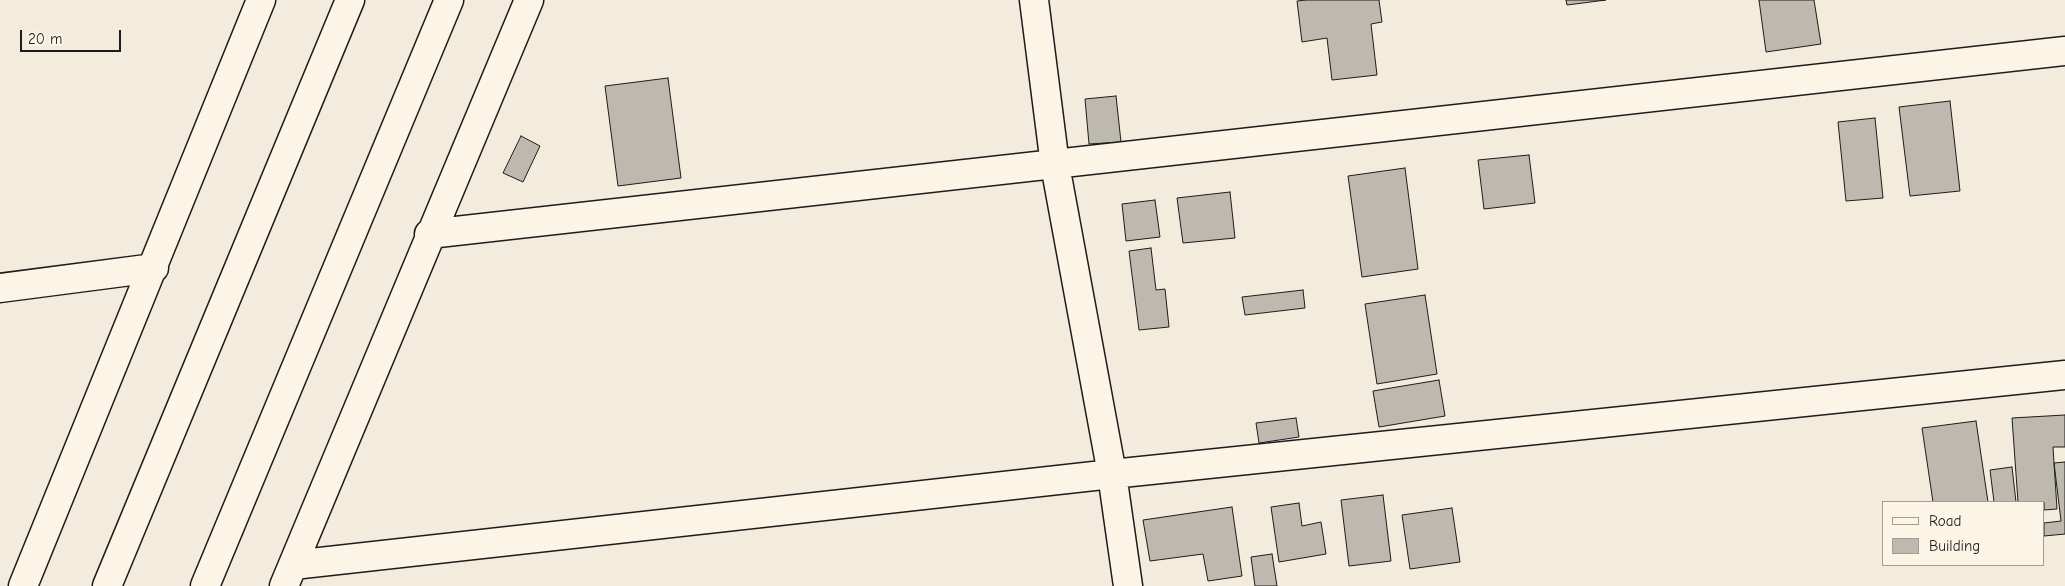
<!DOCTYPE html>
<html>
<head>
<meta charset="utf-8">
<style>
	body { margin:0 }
	#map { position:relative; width:2065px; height:586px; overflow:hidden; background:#f3ecdd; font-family:"Comic Neue",sans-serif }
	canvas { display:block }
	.legend { position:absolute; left:1882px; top:501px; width:162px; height:65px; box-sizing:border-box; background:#fcf5e5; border:1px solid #a29e95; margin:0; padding:6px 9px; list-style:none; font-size:15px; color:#1c1c1c }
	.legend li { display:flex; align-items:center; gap:10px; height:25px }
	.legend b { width:25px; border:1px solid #a29e95 }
	.scale { position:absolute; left:20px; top:30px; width:101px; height:22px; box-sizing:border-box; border:2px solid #1c1c1c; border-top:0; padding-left:6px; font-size:15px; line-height:18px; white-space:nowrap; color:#1c1c1c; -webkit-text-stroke:4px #fcf5e5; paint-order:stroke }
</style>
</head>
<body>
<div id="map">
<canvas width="2065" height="586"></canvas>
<ul class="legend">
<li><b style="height:6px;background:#fcf5e5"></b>Road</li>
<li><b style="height:14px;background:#beb9ae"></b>Building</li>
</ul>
<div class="scale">20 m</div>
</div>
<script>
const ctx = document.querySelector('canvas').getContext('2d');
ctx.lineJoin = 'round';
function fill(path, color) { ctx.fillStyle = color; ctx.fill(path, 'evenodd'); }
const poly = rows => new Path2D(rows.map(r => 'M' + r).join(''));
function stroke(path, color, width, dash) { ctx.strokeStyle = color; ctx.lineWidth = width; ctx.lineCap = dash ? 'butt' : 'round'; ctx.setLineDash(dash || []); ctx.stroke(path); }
const building = poly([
	[1306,0,1379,0,1382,22,1371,24,1377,75,1332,80,1327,38,1302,42,1297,1,1306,0],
	[1566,0,1606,0,1567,5,1566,0],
	[1759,0,1814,0,1821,44,1766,52,1759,0],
	[668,78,681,178,618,186,605,86,668,78],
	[1116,96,1121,142,1089,144,1085,99,1116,96],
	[1950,101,1960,191,1910,196,1899,107,1950,101],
	[1875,118,1883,198,1846,201,1838,122,1875,118],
	[521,136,540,146,523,182,503,173,521,136],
	[1529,155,1535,203,1484,209,1478,160,1529,155],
	[1405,168,1418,269,1362,277,1348,176,1405,168],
	[1230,192,1235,238,1183,243,1177,198,1230,192],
	[1155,200,1160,237,1126,241,1122,204,1155,200],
	[1151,248,1156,290,1165,289,1169,327,1139,330,1129,251,1151,248],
	[1303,290,1305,308,1245,315,1242,297,1303,290],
	[1425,295,1437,374,1377,384,1365,304,1425,295],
	[1439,380,1445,416,1379,427,1373,391,1439,380],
	[2065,415,2065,447,2053,447,2057,509,2044,510,2044,502,2018,502,2012,418,2065,415],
	[1296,418,1299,437,1259,443,1256,423,1296,418],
	[1976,421,1988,502,1933,502,1922,428,1976,421],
	[2065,462,2065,534,2044,536,2044,523,2061,521,2054,463,2065,462],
	[2012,467,2016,502,1994,502,1990,470,2012,467],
	[1383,495,1391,561,1349,566,1341,500,1383,495],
	[1299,503,1302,526,1321,522,1326,554,1279,562,1271,507,1299,503],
	[1232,507,1242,576,1208,581,1203,554,1150,561,1143,520,1232,507],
	[1452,508,1460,562,1410,569,1402,515,1452,508],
	[1272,554,1277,586,1255,586,1251,557,1272,554]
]);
const street = poly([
	[1034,0,1055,165,1112,474,1128,586],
	[429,234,2065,51],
	[0,288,154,268],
	[293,565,1112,474,2065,375],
	[23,586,261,0],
	[284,586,529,0]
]);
const secondary = poly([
	[107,586,350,0],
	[205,586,449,0]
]);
fill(building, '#beb9ae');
stroke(building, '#1c1c1c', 1);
stroke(street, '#1c1c1c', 31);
stroke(secondary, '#1c1c1c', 31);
stroke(street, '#fcf5e5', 28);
stroke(secondary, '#fcf5e5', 28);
</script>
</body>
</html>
